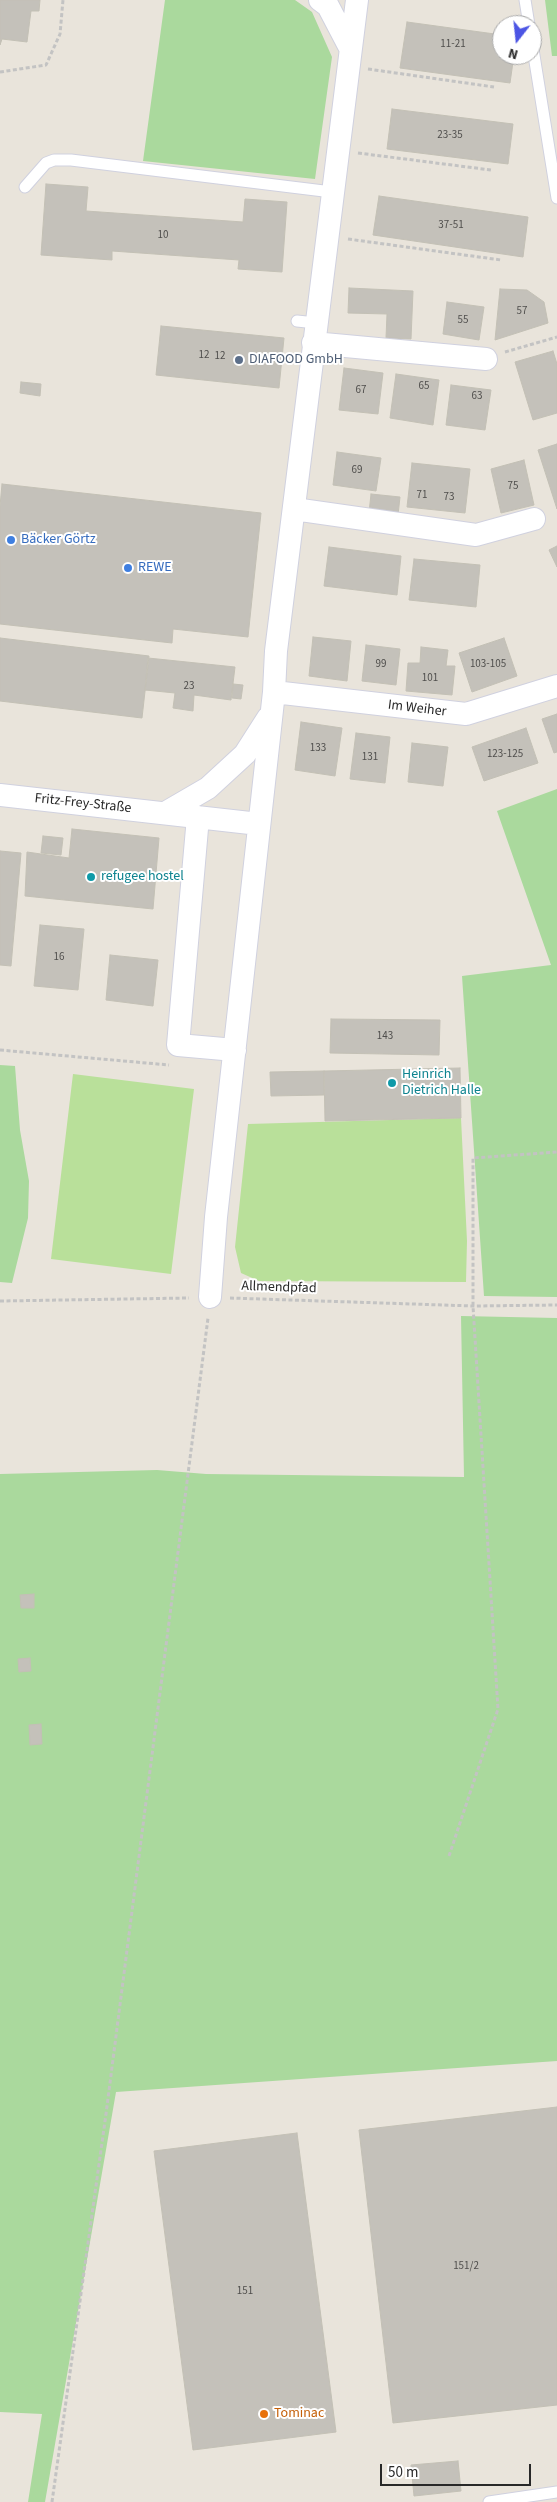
<!DOCTYPE html>
<html>
<head>
<meta charset="utf-8">
<style>
	body { margin:0 }
	#map { position:relative; width:557px; height:2502px; overflow:hidden; background:#e9e4db; font-family:"Source Sans 3",sans-serif }
	canvas { display:block }
	.north { position:absolute; left:492px; top:15px; width:50px; height:50px; box-sizing:border-box; background:#fff; border:1px solid #a9a9a9; border-radius:50%; rotate:196deg; font-size:14px; font-weight:700; line-height:20px; text-align:center; color:#282828 }
	.north::after { content:''; display:block; margin:auto; width:18px; height:22px; background:#4c55e4; clip-path:polygon(50% 0,100% 100%,50% 72%,0 100%) }
	.scale { position:absolute; left:380px; top:2464px; width:151px; height:22px; box-sizing:border-box; border:2px solid #282828; border-top:0; padding-left:6px; font-size:15px; line-height:18px; white-space:nowrap; color:#282828; -webkit-text-stroke:4px #fff; paint-order:stroke }
</style>
</head>
<body>
<div id="map">
<canvas width="557" height="2502"></canvas>
<div class="north">N</div>
<div class="scale">50 m</div>
</div>
<script>
const ctx = document.querySelector('canvas').getContext('2d');
ctx.lineJoin = 'round';
function fill(path, color) { ctx.fillStyle = color; ctx.fill(path, 'evenodd'); }
const poly = rows => new Path2D(rows.map(r => 'M' + r).join(''));
function stroke(path, color, width, dash) { ctx.strokeStyle = color; ctx.lineWidth = width; ctx.lineCap = dash ? 'butt' : 'round'; ctx.setLineDash(dash || []); ctx.stroke(path); }
function drawText(font, color, halo, rows, align = 'center') {
  ctx.font = font + ' "Source Sans 3",sans-serif'; ctx.lineWidth = 4; ctx.setLineDash([]); ctx.textBaseline = 'middle'; ctx.strokeStyle = halo; ctx.fillStyle = color; for (const [text, x, y, turn = 0] of rows) {
    ctx.save(); ctx.translate(x, y); ctx.rotate((+turn || 0) * Math.PI / 180); ctx.textAlign = isNaN(turn) ? turn : align; if (halo) ctx.strokeText(text, 0, 0); ctx.fillText(text, 0, 0); ctx.restore();
  }
}
const green = poly([
	[165,0,295,0,312,12,332,57,315,179,143,161],
	[545,0,557,0,557,56,552,56],
	[557,789,557,1297,484,1296,462,976,551,965,497,811],
	[0,1065,15,1066,20,1130,29,1181,28,1218,12,1283,0,1282],
	[461,1316,557,1318,557,2061,116,2092,45,2502,28,2502,42,2414,0,2412,0,1474,157,1470,206,1474,464,1477]
]);
const pitch = poly([
	[73,1074,194,1089,171,1274,51,1259],
	[461,1118,467,1241,466,1282,259,1281,241,1273,235,1247,248,1124]
]);
const building = poly([
	[0,0,40,0,39,11,31,11,27,42,2,39,0,45,0,0],
	[407,22,502,35,502,55,514,55,510,83,400,68,407,22],
	[392,109,513,124,508,164,387,149,392,109],
	[46,184,88,187,86,211,243,222,245,199,287,202,282,272,238,269,239,260,112,251,112,260,41,255,46,184],
	[379,196,528,217,523,257,373,235,379,196],
	[349,288,413,291,411,339,386,338,387,314,348,313,349,288],
	[500,289,527,290,544,302,548,323,495,340,500,289],
	[447,302,484,307,479,340,443,334,447,302],
	[161,326,284,338,279,388,156,375,161,326],
	[553,351,557,364,557,413,533,420,515,362,553,351],
	[344,368,383,373,378,414,339,410,344,368],
	[396,374,439,380,433,425,390,418,396,374],
	[21,382,41,384,40,396,20,393,21,382],
	[451,385,491,390,485,430,446,425,451,385],
	[557,444,557,509,538,450,557,444],
	[337,452,381,458,376,491,333,485,337,452],
	[524,460,534,505,501,513,491,469,524,460],
	[412,463,470,469,465,513,407,507,412,463],
	[2,484,261,513,248,637,173,629,172,643,0,624,0,506,2,484],
	[371,494,400,497,398,515,369,513,371,494],
	[557,546,557,567,549,550,557,546],
	[329,547,401,556,397,595,324,586,329,547],
	[414,559,480,565,476,607,409,600,414,559],
	[313,637,351,641,347,681,309,676,313,637],
	[0,638,149,656,142,718,0,701,0,638],
	[504,638,517,676,472,692,459,653,504,638],
	[366,645,400,649,396,685,362,681,366,645],
	[421,647,448,650,446,666,455,666,452,695,406,691,408,663,420,663,421,647],
	[148,658,235,667,231,700,194,695,193,711,173,708,175,693,145,690,148,658],
	[233,684,243,685,241,699,232,698,233,684],
	[557,714,557,752,554,753,542,719,557,714],
	[301,722,342,728,335,776,295,770,301,722],
	[526,728,538,763,484,781,472,747,526,728],
	[356,733,390,737,385,783,350,779,356,733],
	[412,743,448,747,443,786,408,782,412,743],
	[72,829,159,838,153,909,25,896,27,852,69,858,72,829],
	[43,836,63,838,61,855,41,853,43,836],
	[0,851,21,853,11,966,0,965,0,851],
	[40,925,84,929,78,990,34,986,40,925],
	[110,955,158,960,153,1006,106,1000,110,955],
	[331,1019,440,1020,439,1055,330,1053,331,1019],
	[460,1068,461,1118,325,1121,324,1071,460,1068],
	[324,1071,324,1095,271,1096,270,1072,324,1071],
	[34,1594,34,1608,21,1608,20,1595,34,1594],
	[30,1658,31,1671,19,1672,18,1659,30,1658],
	[41,1724,42,1744,30,1745,29,1725,41,1724],
	[557,2107,557,2405,393,2423,359,2130,557,2107],
	[297,2133,336,2432,193,2450,154,2151,297,2133],
	[458,2461,461,2491,414,2496,411,2465,458,2461]
]);
const path = poly([
	[368,69,494,87],
	[0,72,46,65,60,34,63,0],
	[358,153,491,170],
	[348,239,501,260],
	[505,352,557,337],
	[0,1050,169,1065],
	[230,1298,473,1306,557,1305],
	[0,1301,189,1298],
	[449,1856,498,1709,473,1306,473,1158,557,1152],
	[52,2502,106,2114,208,1318]
]);
const lane = poly([
	[525,0,529,25],
	[532,43,557,198],
	[25,187,46,163,54,160,71,160,332,192],
	[297,321,316,323],
	[489,2502,557,2492]
]);
const street = poly([
	[320,0,328,6,350,48],
	[313,343,486,359],
	[294,509,476,535,534,519],
	[274,692,466,714,557,686],
	[0,795,259,824],
	[165,813,208,788,245,754,268,718],
	[198,817,178,1045,235,1050],
	[210,1297,216,1217,274,692,276,651,357,0]
]);
const markers = [
	[239,360,5,"#5c6f8a"],
	[11,540,5,"#3f7fe0"],
	[128,568,5,"#3f7fe0"],
	[91,877,5,"#0f9aa8"],
	[392,1083,5,"#0f9aa8"],
	[264,2414,5,"#e8710a"]
];
const numberNames = [
	["11-21",453,45],
	["23-35",450,136],
	["37-51",451,226],
	["10",163,236],
	["57",522,312],
	["55",463,321],
	["12",204,356],
	["12",220,357],
	["65",424,387],
	["67",361,391],
	["63",477,397],
	["69",357,471],
	["75",513,487],
	["71",422,496],
	["73",449,498],
	["99",381,665],
	["103-105",488,665],
	["101",430,679],
	["23",189,687],
	["133",318,749],
	["123-125",505,755],
	["131",370,758],
	["16",59,958],
	["143",385,1037],
	["151/2",466,2267],
	["151",245,2292]
];
const serviceNames = [
	["DIAFOOD GmbH",249,360]
];
const shopNames = [
	["Bäcker Görtz",21,540],
	["REWE",138,568]
];
const streetNames = [
	["Im Weiher",417,709,7],
	["Fritz-Frey-Straße",83,804,6],
	["Allmendpfad",279,1288,2]
];
const cultureNames = [
	["refugee hostel",101,877],
	["Heinrich",402,1075],
	["Dietrich Halle",402,1091]
];
const foodNames = [
	["Tominac",274,2414]
];
fill(green, '#aad99d');
fill(pitch, '#b9e09a');
fill(building, '#c4c1ba');
stroke(building, '#c3c0b5', 1);
stroke(lane, '#d0d1df', 13);
stroke(street, '#d0d1df', 24);
stroke(path, '#c3c3c3', 3, [4, 2.5]);
stroke(lane, '#fff', 11);
stroke(street, '#fff', 22);
for (const [x, y, r, color] of markers) { const dot = new Path2D(); dot.arc(x, y, r, 0, 2 * Math.PI); ctx.fillStyle = color; ctx.fill(dot); stroke(dot, '#fff', 2); }
drawText('11px', '#4f4e4c', null, numberNames);
drawText('14px', '#4e5e75', '#fff', serviceNames, 'left');
drawText('14px', '#366cbe', '#fff', shopNames, 'left');
drawText('14px', '#282828', '#fff', streetNames);
drawText('14px', '#0d838f', '#fff', cultureNames, 'left');
drawText('14px', '#c56008', '#fff', foodNames, 'left');
</script>
</body>
</html>
